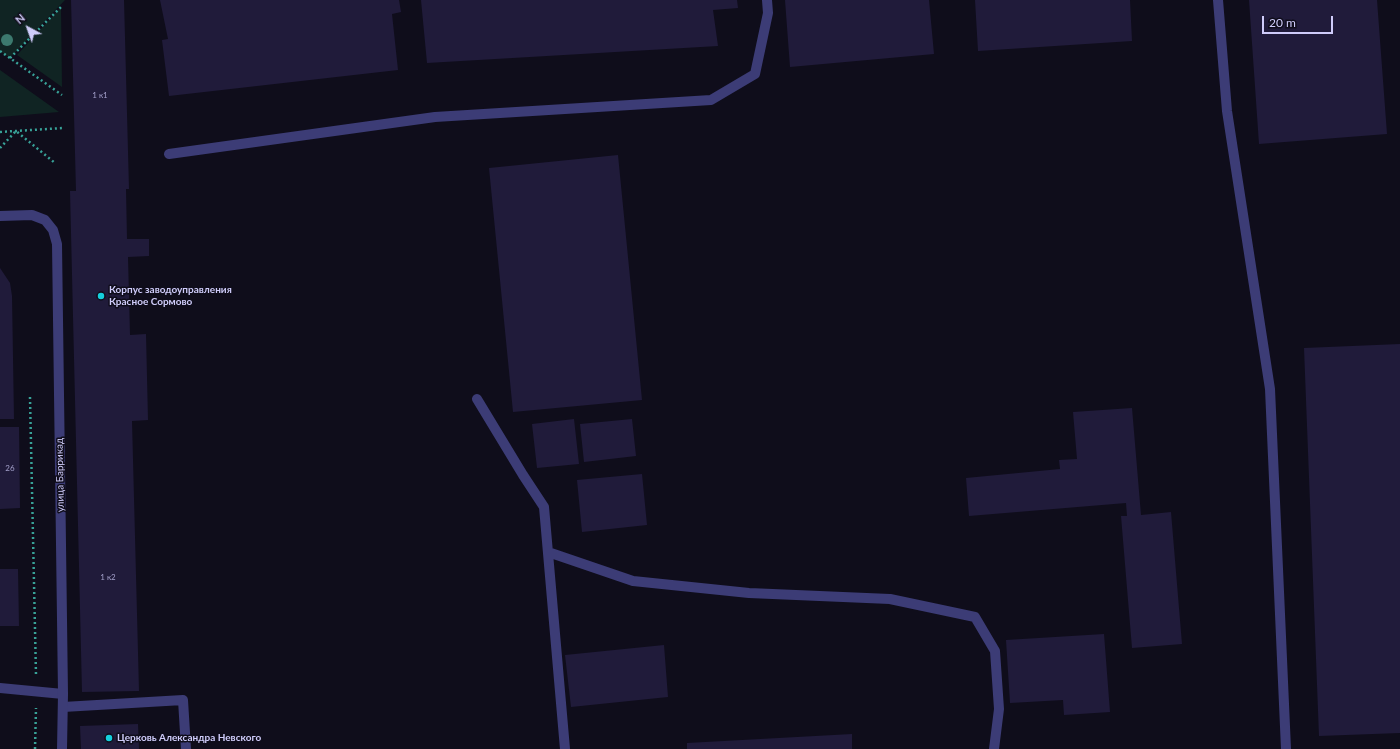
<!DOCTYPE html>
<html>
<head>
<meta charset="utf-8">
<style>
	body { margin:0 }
	#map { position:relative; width:1400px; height:749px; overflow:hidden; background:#0f0d1b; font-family:Lato,sans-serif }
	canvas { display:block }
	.north { position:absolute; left:8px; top:8px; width:40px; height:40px; -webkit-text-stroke:3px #0f0d1b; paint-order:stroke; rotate:319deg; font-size:11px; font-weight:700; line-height:16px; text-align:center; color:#cfccfa }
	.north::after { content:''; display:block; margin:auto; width:14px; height:18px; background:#cfccfa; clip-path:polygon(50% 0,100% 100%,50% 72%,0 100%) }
	.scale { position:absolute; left:1262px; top:16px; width:71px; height:18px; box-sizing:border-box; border:2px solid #cfccfa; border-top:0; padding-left:5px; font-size:12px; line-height:14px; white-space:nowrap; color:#cfccfa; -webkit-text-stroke:3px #0f0d1b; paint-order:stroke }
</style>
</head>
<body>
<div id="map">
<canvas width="1400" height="749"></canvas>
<div class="north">N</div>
<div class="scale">20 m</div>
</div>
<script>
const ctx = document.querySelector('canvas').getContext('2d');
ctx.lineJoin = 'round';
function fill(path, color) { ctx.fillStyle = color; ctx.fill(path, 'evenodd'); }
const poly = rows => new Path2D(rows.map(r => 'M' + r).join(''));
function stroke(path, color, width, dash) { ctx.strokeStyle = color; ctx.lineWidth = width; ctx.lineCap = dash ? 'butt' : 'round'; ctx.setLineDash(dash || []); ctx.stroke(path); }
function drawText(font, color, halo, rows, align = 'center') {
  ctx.font = font + ' Lato,sans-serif'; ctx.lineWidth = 3; ctx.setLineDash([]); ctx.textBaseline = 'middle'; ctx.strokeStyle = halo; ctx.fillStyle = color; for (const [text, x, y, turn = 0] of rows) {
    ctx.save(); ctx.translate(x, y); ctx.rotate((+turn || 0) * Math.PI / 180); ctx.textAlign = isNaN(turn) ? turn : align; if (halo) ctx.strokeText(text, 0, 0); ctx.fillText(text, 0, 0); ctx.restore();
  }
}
const green = poly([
	[0,0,65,0,10,58,0,51],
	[61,7,62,87,17,55],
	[0,70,59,112,0,117]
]);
const building = poly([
	[71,0,124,0,129,189,126,189,127,239,149,239,149,256,128,257,130,335,146,334,148,420,132,421,139,691,82,692,70,191,76,191],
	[160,0,399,0,401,12,392,14,398,70,169,96,162,40,168,39],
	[421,0,737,0,738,8,713,10,718,46,427,63],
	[785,0,929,0,934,54,790,67],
	[975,0,1130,0,1132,41,978,51],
	[1249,0,1377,0,1387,134,1259,144],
	[618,155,642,400,513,412,489,168],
	[0,268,10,283,12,296,14,419,0,419],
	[1400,344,1400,733,1319,736,1304,348],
	[1132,408,1141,515,1171,512,1182,644,1132,648,1121,516,1127,516,1126,503,969,516,966,478,1060,469,1059,460,1077,459,1073,412],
	[574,419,579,464,537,468,532,424],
	[632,419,636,456,584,462,580,424],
	[0,427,19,427,20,508,0,509],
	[642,474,647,525,582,532,577,480],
	[0,569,18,569,19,626,0,626],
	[1104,634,1110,712,1064,715,1063,700,1010,703,1006,640],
	[664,645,668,697,571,707,565,655],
	[138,724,139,749,81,749,80,726],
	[852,734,852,749,687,749,687,743]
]);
const path = poly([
	[0,51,62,95],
	[10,58,61,7],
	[0,132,63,128],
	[0,148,16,131,55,163],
	[30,397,36,675],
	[35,749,36,708]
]);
const lane = poly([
	[1218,0,1227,111,1270,389,1286,749],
	[169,154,435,117,711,100,755,74,768,13,767,0],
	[477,399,523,475,544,507,565,749],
	[548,552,633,581,749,593,890,599,975,617,995,651,999,709,994,749],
	[0,688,63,694],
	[63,707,183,700,186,749]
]);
const street = poly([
	[0,216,32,215,45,220,53,230,57,244,63,694,62,749]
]);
const trees = [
	[7,40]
];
const markers = [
	[101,296,4,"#15cfdd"],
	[109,738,4,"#15cfdd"]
];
const numberNames = [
	["1 к1",100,95],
	["26",10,468],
	["1 к2",108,577]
];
const poiNames = [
	["Корпус заводоуправления",109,290],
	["Красное Сормово",109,302],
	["Церковь Александра Невского",117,738]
];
const streetNames = [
	["улица Баррикад",60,475,-91]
];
fill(green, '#102423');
fill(building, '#201b3a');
stroke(path, '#38a298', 2.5, [2, 3]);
stroke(lane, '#3c3c76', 10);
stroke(street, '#3c3c76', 10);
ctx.fillStyle = '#3c796e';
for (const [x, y] of trees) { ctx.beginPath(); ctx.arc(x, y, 6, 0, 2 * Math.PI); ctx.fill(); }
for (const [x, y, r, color] of markers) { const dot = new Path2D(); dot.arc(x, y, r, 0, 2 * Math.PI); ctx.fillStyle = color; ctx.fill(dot); stroke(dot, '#0f0d1b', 1.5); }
drawText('8px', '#a3a0ca', null, numberNames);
drawText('bold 10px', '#cfccfa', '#0f0d1b', poiNames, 'left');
drawText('10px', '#cfccfa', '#0f0d1b', streetNames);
</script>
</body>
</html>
